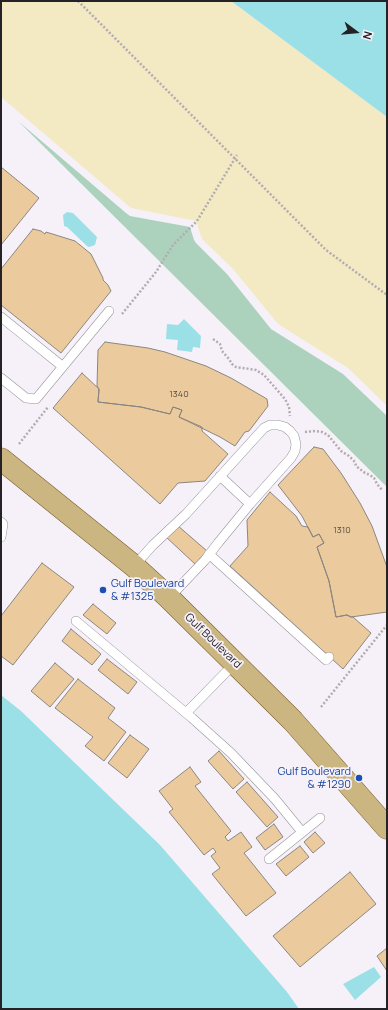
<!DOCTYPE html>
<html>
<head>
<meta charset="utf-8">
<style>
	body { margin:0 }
	#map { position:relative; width:388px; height:1010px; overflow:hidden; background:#f6f1f8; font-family:Manrope,sans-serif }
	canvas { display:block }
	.frame { position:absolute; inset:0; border:2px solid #242225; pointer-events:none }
	.north { position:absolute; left:336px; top:12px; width:40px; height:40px; -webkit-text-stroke:3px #f6f1f8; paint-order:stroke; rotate:106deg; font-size:11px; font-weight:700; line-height:16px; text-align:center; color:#242225 }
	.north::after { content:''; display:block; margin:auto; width:14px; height:18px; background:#242225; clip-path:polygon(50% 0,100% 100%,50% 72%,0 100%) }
</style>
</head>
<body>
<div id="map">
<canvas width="388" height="1010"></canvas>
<div class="frame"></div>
<div class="north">N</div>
</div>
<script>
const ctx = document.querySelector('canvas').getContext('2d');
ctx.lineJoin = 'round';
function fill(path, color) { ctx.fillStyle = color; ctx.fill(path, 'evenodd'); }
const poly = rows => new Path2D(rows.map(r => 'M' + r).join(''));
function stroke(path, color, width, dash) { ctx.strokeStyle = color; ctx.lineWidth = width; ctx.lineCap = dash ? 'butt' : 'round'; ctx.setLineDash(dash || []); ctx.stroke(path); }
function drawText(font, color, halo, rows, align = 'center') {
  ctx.font = font + ' Manrope,sans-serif'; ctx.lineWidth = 3.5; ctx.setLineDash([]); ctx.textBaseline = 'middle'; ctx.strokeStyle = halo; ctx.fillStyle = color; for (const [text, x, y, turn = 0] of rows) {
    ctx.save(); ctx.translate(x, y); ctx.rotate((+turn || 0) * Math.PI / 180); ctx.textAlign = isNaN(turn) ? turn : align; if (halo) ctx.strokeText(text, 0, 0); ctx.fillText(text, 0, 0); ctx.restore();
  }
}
const green = poly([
	[18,121,126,213,130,216,190,227,194,240,196,243,227,274,271,329,343,374,387,416,387,487]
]);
const sand = poly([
	[1,1,231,1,387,117,387,406,348,368,278,324,233,269,202,239,196,221,131,208,1,97]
]);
const water = poly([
	[231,1,387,1,387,117],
	[67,212,73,213,97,237,95,245,89,247,87,246,67,227,64,226,63,215],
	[184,319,201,336,200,348,193,347,192,352,177,350,178,340,166,339,167,324,178,325],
	[1,695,21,711,160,845,287,992,299,1009,1,1009],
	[374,967,381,977,355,1000,343,984]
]);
const building = poly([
	[1,167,39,198,1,245,1,167],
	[33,229,41,231,45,234,46,232,75,241,91,254,103,278,103,280,108,285,111,291,61,353,1,305,1,269,33,229],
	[105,342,148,348,165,352,206,366,231,378,267,399,268,406,249,431,245,432,235,446,220,437,179,417,182,410,173,407,170,414,141,407,98,402,99,389,97,386,98,350,105,342],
	[82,373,99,389,98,402,141,407,170,414,173,407,182,410,179,417,202,427,202,431,228,454,205,481,178,483,160,504,53,408,82,373],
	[314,447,323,449,341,473,360,503,372,526,387,567,387,612,351,617,347,615,336,617,329,581,317,547,324,543,319,534,313,537,302,516,278,485,314,447],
	[270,492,296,516,302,526,308,527,313,537,319,534,324,543,317,547,329,581,336,617,347,615,351,617,353,617,371,633,343,669,230,566,248,546,247,520,270,492],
	[177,525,207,551,195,564,166,537,177,525],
	[42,563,74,587,13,665,1,656,1,616,42,563],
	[93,604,116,623,107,634,83,615,93,604],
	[71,629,101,654,92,665,62,641,71,629],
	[107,659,137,682,128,694,98,670,107,659],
	[55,663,74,679,50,707,31,691,55,663],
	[78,679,115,708,108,718,126,732,104,761,85,746,93,737,55,708,78,679],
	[130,735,149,749,127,778,108,763,130,735],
	[219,751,244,779,233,789,208,761,219,751],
	[190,767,201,782,195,786,231,831,225,837,228,841,241,832,252,847,244,853,276,893,246,916,212,874,220,868,211,856,216,852,213,848,204,855,169,812,173,809,159,791,190,767],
	[247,782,278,817,267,827,236,792,247,782],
	[274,824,283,837,265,850,256,838,274,824],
	[315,832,325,843,313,853,304,842,315,832],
	[300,846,309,857,286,876,276,864,300,846],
	[350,872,376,904,300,967,273,936,350,872],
	[387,948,387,971,377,956,387,948]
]);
const path = poly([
	[78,1,326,250,387,295],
	[122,314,156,272,173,245,197,221,237,155],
	[213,339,220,344,222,351,229,359,232,364,236,367,256,370,264,375,285,399,289,407,290,416],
	[305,432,315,431,322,432,328,435,341,451,349,456,355,462,356,466,365,473,370,475,374,478,377,484,382,490],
	[19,444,48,407],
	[321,707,387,625]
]);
const lane = poly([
	[1,317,62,366],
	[1,378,26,398,36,399,109,311],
	[220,476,250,504],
	[1,522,3,524,1,537],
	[209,554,326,660,329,657],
	[134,566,153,545,186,514,264,428,270,425,278,425,285,427,290,431,294,436,296,444,295,451,291,458,250,504,218,543,205,560,169,598],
	[76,621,192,718,231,753,275,799,302,832],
	[186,713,235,663],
	[269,859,320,818]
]);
const primary = poly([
	[1,459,134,566,169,598,293,721,387,828]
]);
const markers = [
	[103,590,4,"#1a4fb4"],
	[359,778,4,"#1a4fb4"]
];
const numberNames = [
	["1340",179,394],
	["1310",342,530]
];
const transitNames = [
	["Gulf Boulevard",111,584],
	["& #1325",111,597],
	["Gulf Boulevard",351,772,"right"],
	["& #1290",351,785,"right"]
];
const streetNames = [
	["Gulf Boulevard",213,641,44]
];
fill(green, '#acd2bd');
fill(sand, '#f3eac4');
fill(water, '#9be0e7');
fill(building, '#ebcb9e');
stroke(building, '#8a867f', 1);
stroke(lane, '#979399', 10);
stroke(primary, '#7a612a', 23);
stroke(path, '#b0acb1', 2.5, [2, 2]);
stroke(lane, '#fff', 9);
stroke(primary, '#cbb581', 22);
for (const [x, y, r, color] of markers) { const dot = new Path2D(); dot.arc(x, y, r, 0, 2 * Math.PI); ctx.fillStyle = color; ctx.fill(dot); stroke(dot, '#f6f1f8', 1.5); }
drawText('9px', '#564c43', null, numberNames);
drawText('11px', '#164399', '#f6f1f8', transitNames, 'left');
drawText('11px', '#242225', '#f6f1f8', streetNames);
</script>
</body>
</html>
